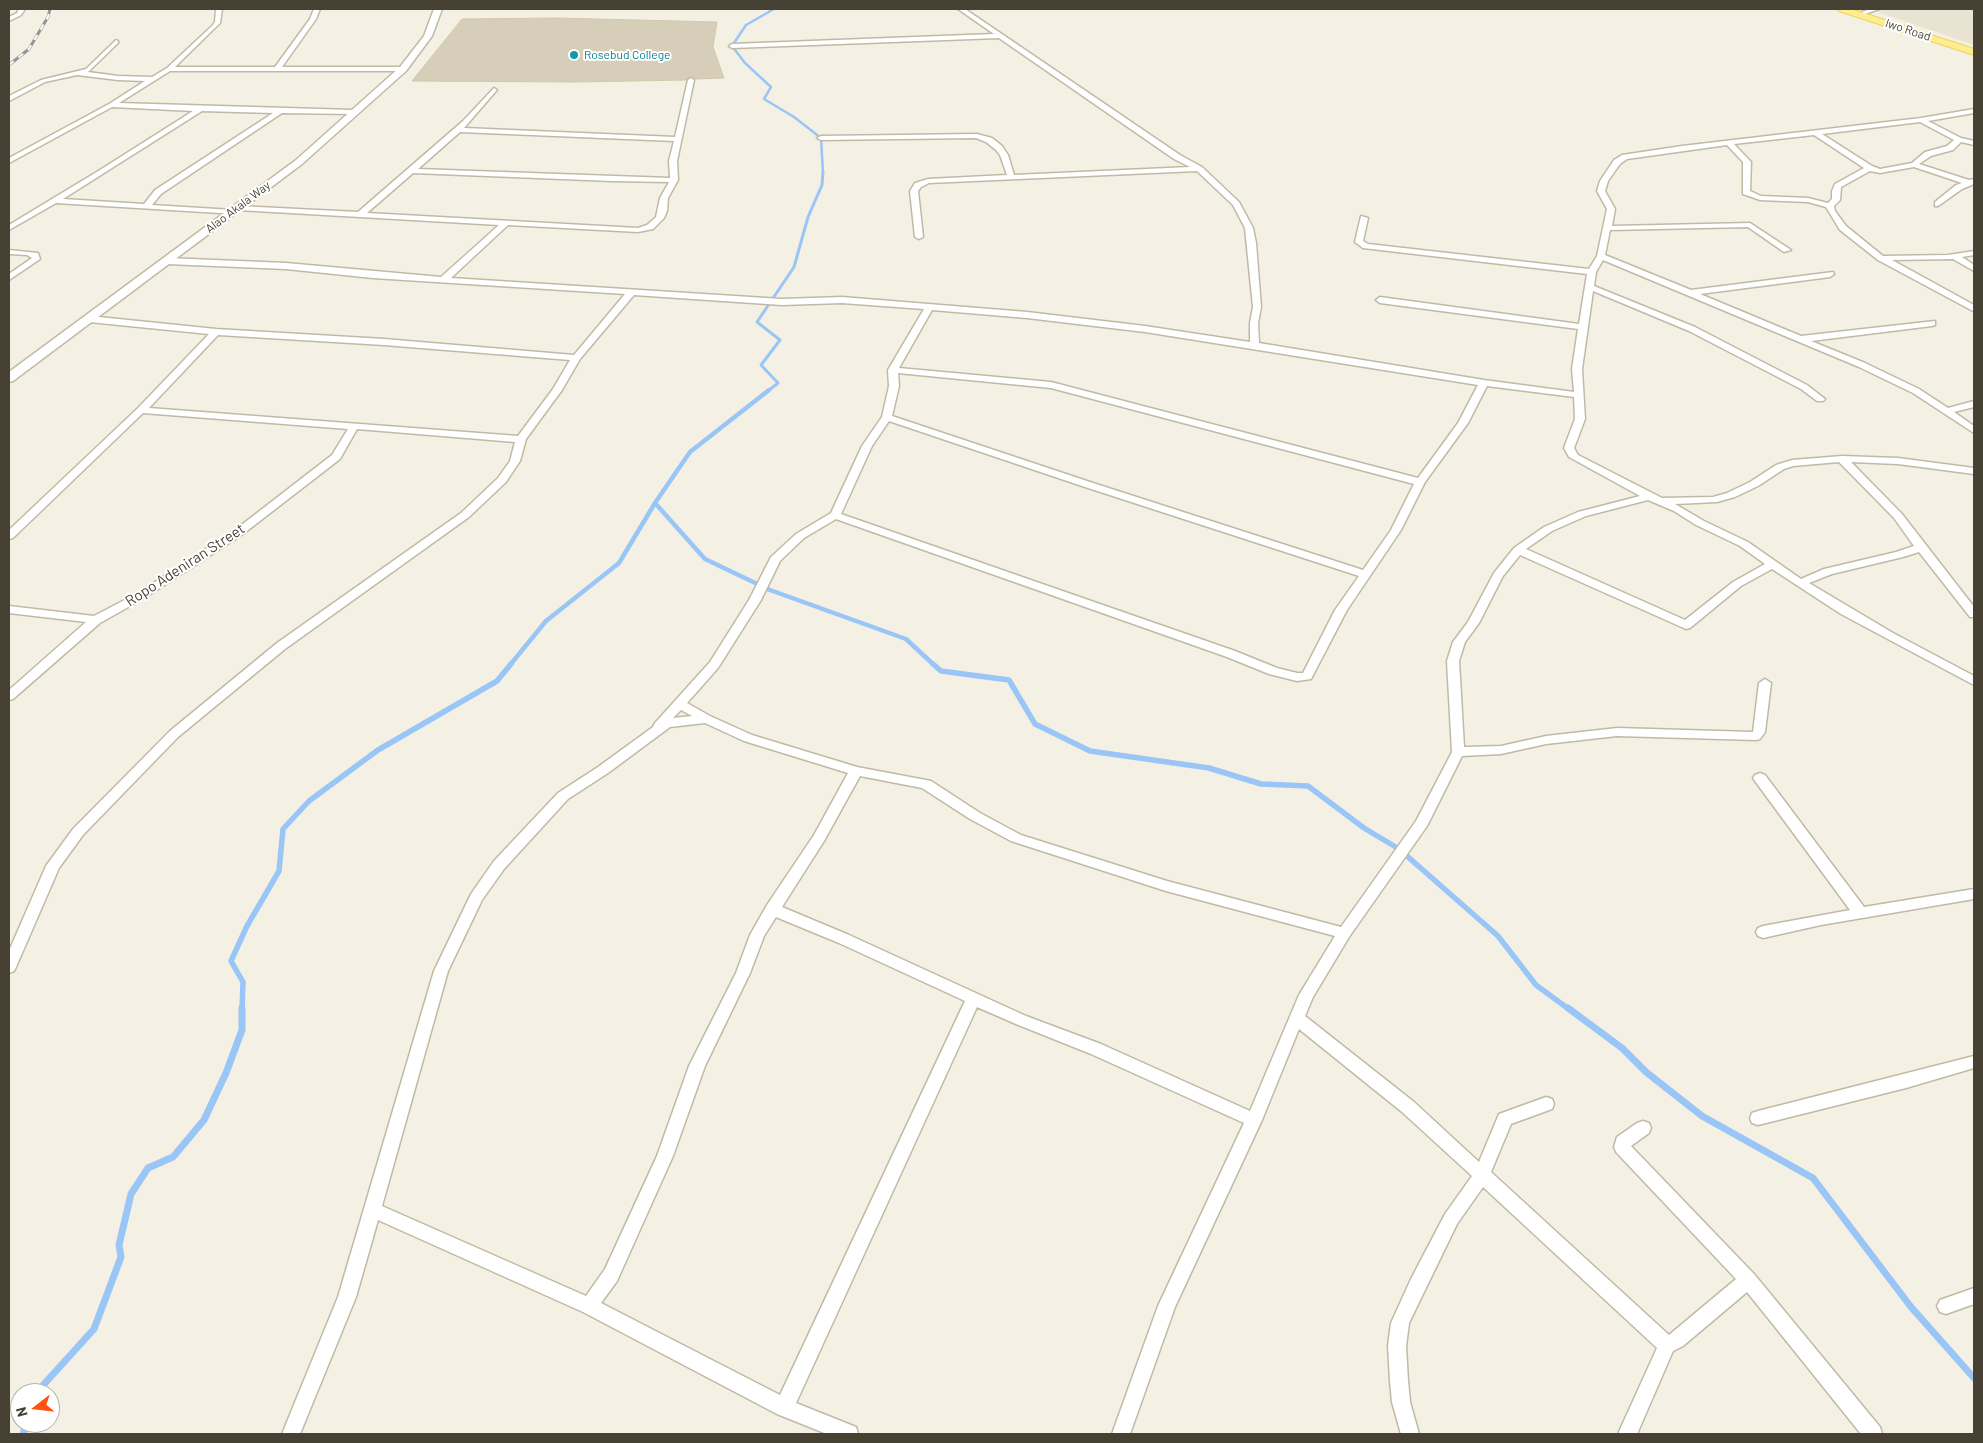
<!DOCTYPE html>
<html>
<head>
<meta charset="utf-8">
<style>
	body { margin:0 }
	#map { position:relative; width:1983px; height:1443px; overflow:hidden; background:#f4f1e4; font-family:Barlow,sans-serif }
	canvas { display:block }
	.frame { position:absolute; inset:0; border:10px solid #464133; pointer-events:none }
	.north { position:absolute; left:10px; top:1383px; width:50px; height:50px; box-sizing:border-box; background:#fff; border:1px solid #b5b3ad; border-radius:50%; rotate:254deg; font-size:14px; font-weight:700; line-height:20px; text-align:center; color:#464133 }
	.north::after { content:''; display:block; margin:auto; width:18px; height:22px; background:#ff510f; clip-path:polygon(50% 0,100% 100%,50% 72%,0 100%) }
</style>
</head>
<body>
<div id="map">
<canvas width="1983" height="1443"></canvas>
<div class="frame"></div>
<div class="north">N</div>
</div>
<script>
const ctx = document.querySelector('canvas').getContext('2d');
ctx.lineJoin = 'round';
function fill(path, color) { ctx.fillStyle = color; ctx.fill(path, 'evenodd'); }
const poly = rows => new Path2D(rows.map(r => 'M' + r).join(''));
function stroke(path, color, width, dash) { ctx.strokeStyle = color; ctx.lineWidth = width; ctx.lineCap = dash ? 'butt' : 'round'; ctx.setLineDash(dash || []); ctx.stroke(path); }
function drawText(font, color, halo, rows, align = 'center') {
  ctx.font = font + ' Barlow,sans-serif'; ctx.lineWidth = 4; ctx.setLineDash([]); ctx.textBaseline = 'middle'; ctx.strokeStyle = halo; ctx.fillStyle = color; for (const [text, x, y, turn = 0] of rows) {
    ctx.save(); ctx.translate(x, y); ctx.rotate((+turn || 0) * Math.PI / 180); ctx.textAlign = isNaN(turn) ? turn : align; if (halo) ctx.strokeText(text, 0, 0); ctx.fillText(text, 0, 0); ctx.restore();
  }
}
const residential = poly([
	[1869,9,1974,9,1974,45]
]);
const streamFar4 = poly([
	[774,9,746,25,732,46,745,63,771,87,764,99,794,117,821,138,823,173]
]);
const streamFar3 = poly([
	[768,391,778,383,761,365,780,340,757,322,794,267,808,217,822,185,823,172]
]);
const streamFar2 = poly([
	[655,503,705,559,770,590,906,639,934,665],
	[510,665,546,621,619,563,655,503,690,452,769,390]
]);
const streamFar1 = poly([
	[933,664,941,671,1009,680,1035,724,1090,751,1209,768,1261,784,1308,786,1364,828,1399,849,1498,936,1536,985,1570,1010],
	[242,1010,243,982,231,961,247,926,279,871,283,829,309,801,378,750,497,681,511,664]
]);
const stream = poly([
	[1568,1008,1622,1048,1646,1072,1702,1116,1813,1178,1911,1307,1974,1378],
	[36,1393,94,1329,121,1257,119,1245,131,1194,148,1168,173,1157,204,1120,226,1073,242,1030,242,1008],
	[23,1434,27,1423]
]);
const building = poly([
	[556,18,717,22,713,47,724,78,696,79,690,76,686,80,575,82,412,81,462,19,556,18]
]);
const minor = poly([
	[19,9,25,9,21,15,9,21,9,17,17,13,19,9],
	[216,9,222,9,220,23,175,67,275,67,310,19,314,9,320,9,316,19,282,67,403,67,406,69,403,71,170,71,119,103,353,110,357,112,353,114,282,113,161,194,152,205,233,210,236,210,236,214,56,203,9,230,9,225,100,170,193,111,112,107,9,163,9,158,109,104,145,81,118,80,77,75,45,82,11,100,9,101,9,96,41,80,86,69,116,40,118,41,118,43,88,72,118,76,152,77,167,68,213,25,215,22,216,9],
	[202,111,273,113,155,190,144,204,63,199,202,111],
	[958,9,965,9,1180,155,1202,167,1239,202,1253,228,1256,243,1261,307,1258,323,1259,343,1484,380,1574,392,1572,369,1578,329,1380,303,1376,300,1380,297,1579,324,1587,274,1363,248,1355,242,1361,216,1368,218,1363,241,1368,244,1589,269,1597,256,1607,209,1597,191,1600,181,1614,160,1622,155,1682,146,1921,118,1974,109,1974,113,1928,121,1961,138,1974,141,1974,145,1961,142,1953,150,1931,156,1919,164,1969,180,1974,179,1974,184,1962,189,1938,206,1935,206,1935,202,1956,185,1962,183,1914,167,1880,173,1870,171,1841,187,1840,200,1834,206,1835,211,1846,226,1883,256,1948,255,1974,251,1974,255,1962,257,1974,265,1974,271,1953,259,1892,260,1974,305,1973,311,1878,260,1840,230,1826,207,1808,202,1760,200,1743,194,1743,162,1727,145,1627,159,1620,164,1608,181,1605,191,1615,209,1612,226,1750,223,1791,250,1784,252,1748,227,1610,230,1605,255,1691,290,1833,272,1834,274,1830,277,1700,294,1801,336,1935,321,1935,325,1932,326,1811,341,1865,363,1919,389,1948,408,1974,401,1974,407,1954,412,1974,426,1974,433,1913,393,1859,367,1603,260,1596,272,1594,286,1695,327,1807,385,1825,399,1823,401,1817,401,1801,389,1689,331,1593,291,1582,369,1585,419,1574,448,1578,455,1662,498,1713,497,1727,493,1750,482,1776,465,1792,460,1842,456,1898,458,1974,468,1974,474,1898,464,1851,462,1902,514,1974,607,1974,617,1970,617,1919,552,1903,557,1832,574,1809,583,1893,633,1974,676,1974,685,1841,614,1772,569,1741,586,1690,628,1686,629,1520,555,1503,576,1479,623,1465,642,1459,661,1464,747,1501,746,1546,736,1617,728,1753,732,1759,683,1765,679,1771,683,1765,732,1760,739,1756,740,1617,736,1546,744,1501,754,1462,756,1427,826,1349,937,1313,997,1305,1016,1414,1102,1479,1162,1499,1114,1546,1097,1552,1099,1554,1104,1552,1109,1511,1124,1491,1172,1669,1335,1736,1279,1616,1152,1614,1147,1617,1137,1637,1123,1643,1121,1649,1123,1651,1128,1649,1133,1631,1146,1754,1274,1880,1427,1882,1434,1861,1434,1747,1292,1683,1346,1673,1351,1637,1434,1618,1434,1657,1348,1483,1187,1457,1224,1409,1323,1406,1346,1408,1381,1410,1402,1419,1434,1401,1434,1392,1402,1390,1381,1388,1346,1391,1323,1411,1279,1445,1214,1472,1176,1402,1112,1299,1029,1262,1120,1175,1307,1130,1434,1112,1434,1158,1306,1244,1123,1091,1054,1016,1024,977,1007,796,1403,856,1427,858,1434,827,1434,777,1414,583,1312,378,1220,356,1297,300,1434,282,1434,338,1297,434,971,471,894,494,861,558,793,598,767,653,727,655,723,710,662,749,600,771,557,796,534,831,513,862,446,882,417,889,386,888,370,924,309,842,303,782,305,634,295,580,359,562,390,526,439,520,461,506,482,469,517,285,649,178,737,83,835,59,868,16,967,14,971,9,973,9,951,46,866,73,829,170,731,277,643,461,513,498,478,510,461,515,442,357,429,340,459,243,534,146,597,100,623,13,699,9,700,9,690,86,622,9,613,9,606,94,616,138,593,235,530,332,455,348,429,143,413,13,538,9,539,9,530,138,408,209,334,89,322,85,319,89,316,216,329,384,339,574,355,625,294,373,278,286,269,167,264,163,261,167,258,286,263,441,277,499,225,238,210,234,208,238,206,358,212,463,121,494,88,497,90,496,91,464,128,675,137,688,80,691,78,694,80,677,161,678,180,668,198,667,211,664,218,653,229,638,232,508,225,451,278,782,299,842,297,1027,312,1145,326,1250,342,1250,323,1253,307,1245,228,1233,205,1197,171,929,183,921,187,918,191,923,237,919,239,915,237,910,191,915,183,928,179,1007,175,1000,155,996,150,986,142,976,138,821,140,817,138,821,136,977,134,992,138,1002,146,1008,155,1014,175,1190,167,1174,159,999,38,732,48,729,46,732,44,994,34,958,9],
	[1920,122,1954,140,1947,146,1925,152,1912,163,1880,169,1872,166,1822,134,1920,122],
	[460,132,674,141,669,161,670,178,418,169,460,132],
	[1814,135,1864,168,1835,184,1832,191,1832,199,1828,203,1808,198,1761,196,1750,191,1751,162,1734,144,1814,135],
	[413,173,612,181,669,182,660,198,656,217,647,225,638,228,367,213,413,173],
	[932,310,1027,318,1145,332,1478,385,1458,423,1418,478,1051,382,899,368,932,310],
	[218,335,384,345,570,360,553,389,518,436,149,408,218,335],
	[898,373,1051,388,1414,484,1391,530,1363,570,1090,482,892,416,899,386,898,373],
	[1487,386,1574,397,1575,419,1564,448,1569,457,1640,496,1578,512,1544,527,1514,548,1494,573,1468,622,1453,642,1447,661,1452,752,1416,821,1341,927,1167,881,1021,835,980,813,931,781,857,767,752,735,710,716,687,703,718,668,761,600,780,561,804,538,836,519,1227,657,1269,674,1297,681,1311,679,1347,610,1401,530,1425,482,1468,423,1487,386],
	[889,421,1082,486,1359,576,1335,610,1303,673,1297,673,1277,668,1235,651,841,514,872,446,889,421],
	[1839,462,1894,518,1914,546,1896,552,1824,569,1801,579,1748,542,1704,521,1675,504,1717,502,1735,497,1758,486,1784,469,1793,466,1839,462],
	[1648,500,1674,511,1696,525,1740,546,1765,564,1733,582,1685,620,1526,549,1552,531,1586,516,1648,500],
	[681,710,692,716,673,718,681,710],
	[705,723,744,741,848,773,814,835,767,905,750,935,736,973,689,1066,657,1156,605,1269,586,1296,382,1206,448,971,482,900,504,869,568,799,608,773,670,727,705,723],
	[860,776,922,788,970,819,1011,841,1166,891,1335,936,1299,995,1250,1111,1101,1044,1026,1016,849,935,782,907,824,841,860,776],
	[776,917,839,943,965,1001,780,1395,601,1303,617,1281,673,1156,705,1066,750,973,764,936,776,917],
	[1870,9,1879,9,1865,14,1862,12,1870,9],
	[9,250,38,253,40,259,9,280,9,274,32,258,27,255,9,254,9,250],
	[1760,773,1765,775,1864,907,1974,889,1974,899,1821,925,1763,938,1758,936,1756,932,1758,928,1763,926,1850,910,1755,781,1753,778,1755,775,1760,773],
	[1974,1056,1974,1068,1906,1088,1758,1125,1752,1123,1750,1118,1752,1113,1758,1111,1974,1056],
	[1974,1288,1974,1304,1946,1314,1940,1312,1937,1306,1940,1300,1974,1288]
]);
const tertiary = poly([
	[434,9,442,9,432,36,406,71,302,164,13,381,9,382,9,372,296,160,400,67,424,36,434,9]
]);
const primary = poly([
	[1837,9,1851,9,1974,49,1974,55,1839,11,1837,9]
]);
const rail = poly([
	[9,65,29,49,48,17,50,9]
]);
const markers = [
	[574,55,5,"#0f9aa8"]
];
const farStreetnames = [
	["Iwo Road",1908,30,18],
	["Alao Akala Way",238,207,-37]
];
const farCulturenames = [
	["Rosebud College",584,55]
];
const streetNames = [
	["Ropo Adeniran Street",185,565,-33]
];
fill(residential, '#e8e4d1');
stroke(streamFar4, '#99c5f7', 2.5);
stroke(streamFar3, '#99c5f7', 3);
stroke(streamFar2, '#99c5f7', 4.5);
stroke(streamFar1, '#99c5f7', 5.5);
stroke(stream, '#99c5f7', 7);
fill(building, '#d6ceb8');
stroke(building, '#d2c7ab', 1);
stroke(minor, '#c0baa5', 3);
stroke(tertiary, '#c0baa5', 3);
stroke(primary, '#eed457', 2);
fill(minor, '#fff');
fill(tertiary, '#fff');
fill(primary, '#ffee91');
stroke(rail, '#959595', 3);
stroke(rail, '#fff', 2, [6]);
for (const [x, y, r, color] of markers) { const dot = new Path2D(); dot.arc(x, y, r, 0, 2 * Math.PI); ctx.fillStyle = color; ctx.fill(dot); stroke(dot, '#fff', 2); }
drawText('12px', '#464133', '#fff', farStreetnames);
drawText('12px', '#0d838f', '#fff', farCulturenames, 'left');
drawText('15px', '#464133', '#fff', streetNames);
</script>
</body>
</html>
